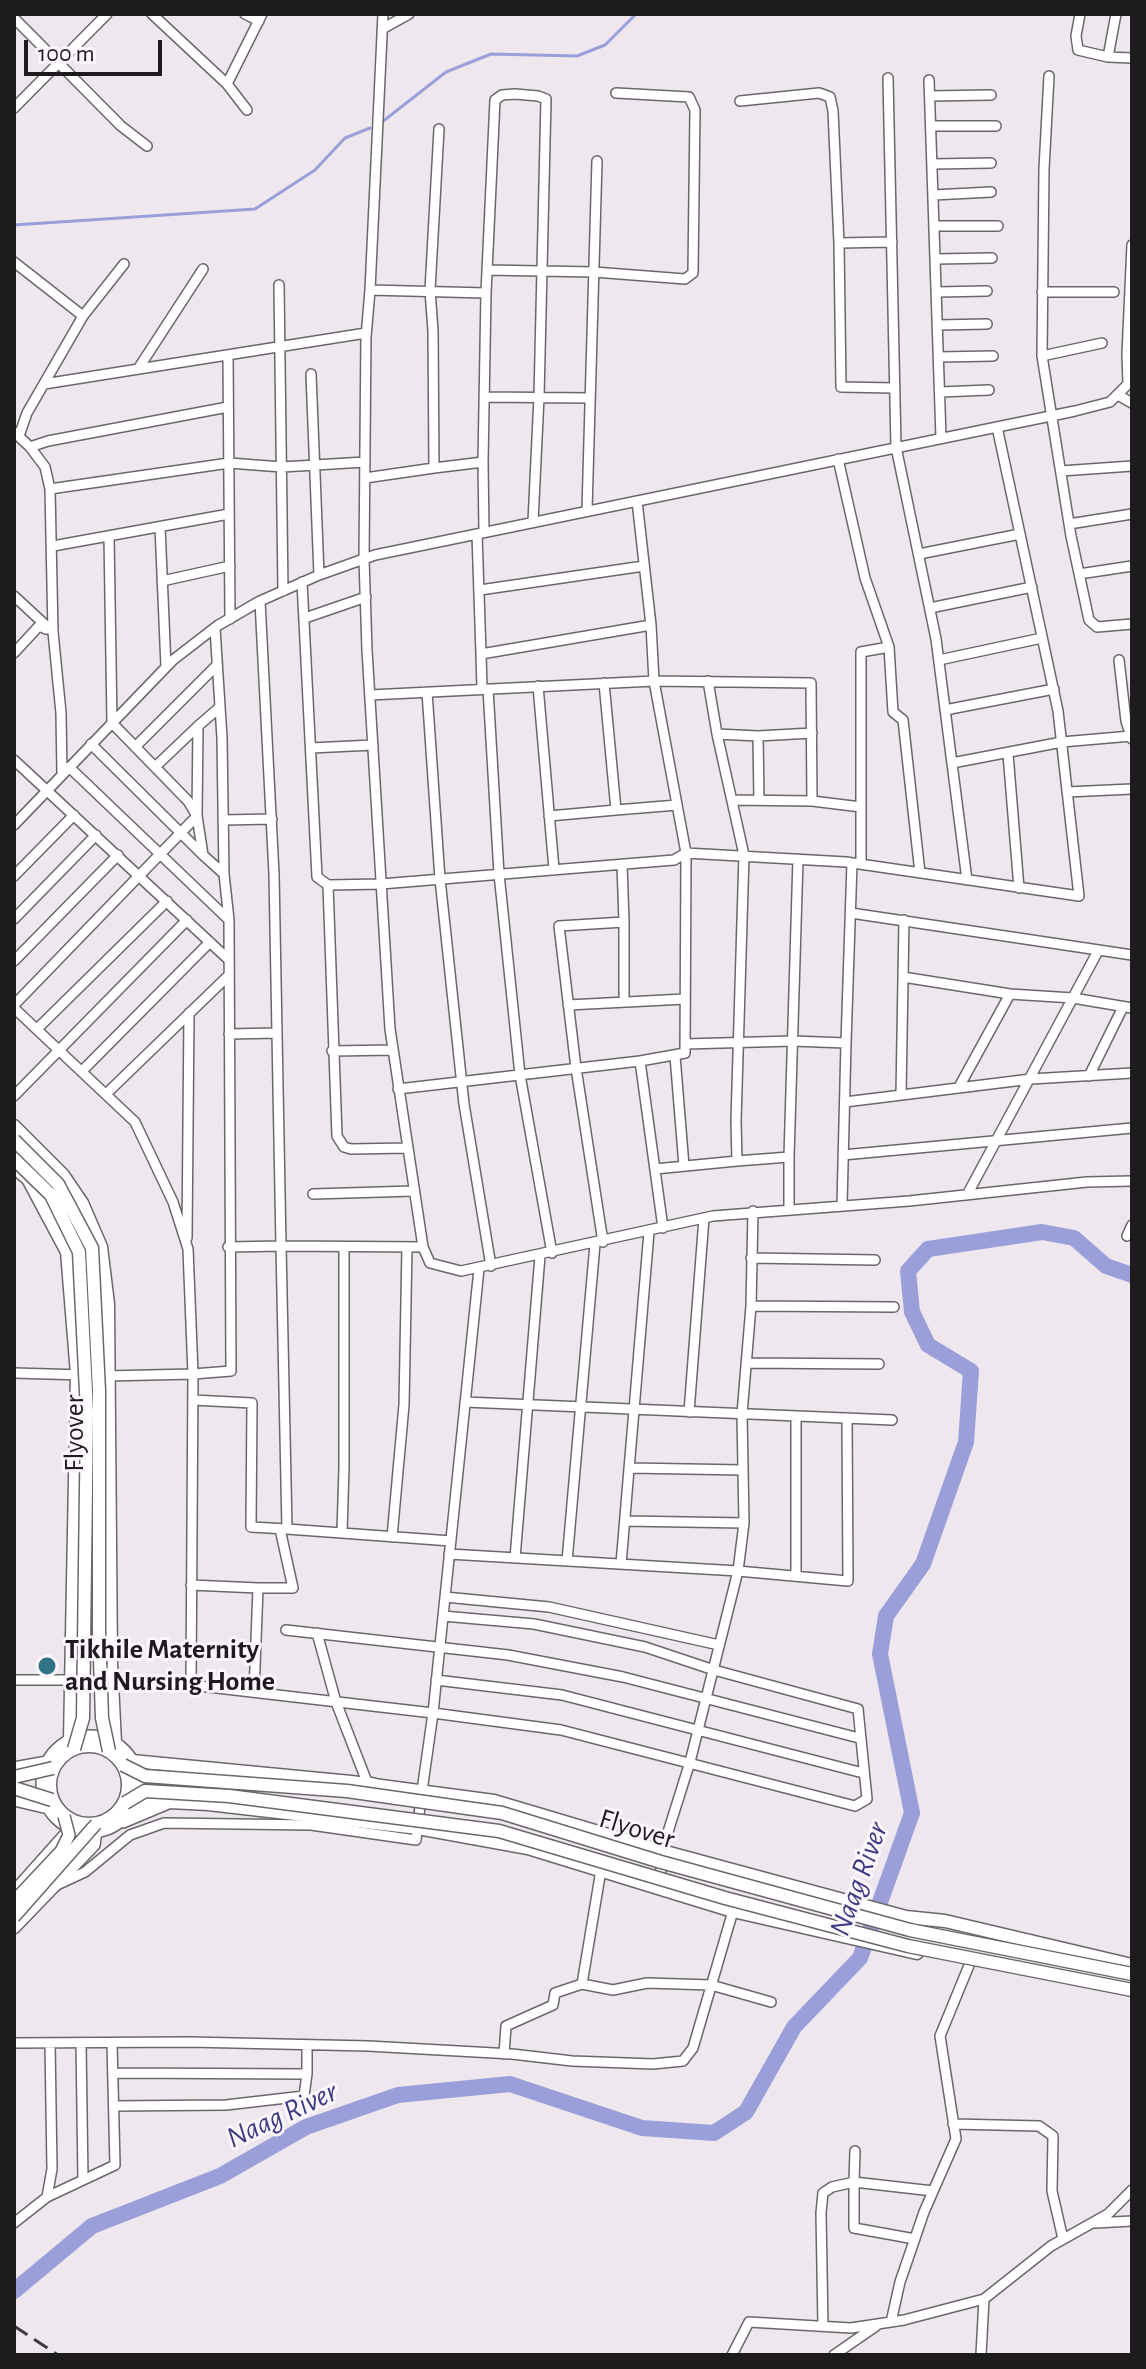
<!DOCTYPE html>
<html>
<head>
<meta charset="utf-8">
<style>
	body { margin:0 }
	#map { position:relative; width:1146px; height:2369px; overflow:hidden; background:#eee8ee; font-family:"Alegreya Sans",sans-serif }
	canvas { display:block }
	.frame { position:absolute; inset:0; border:16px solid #1e1b1e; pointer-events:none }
	.scale { position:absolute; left:24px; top:40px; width:138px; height:36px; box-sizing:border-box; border:4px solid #1e1b1e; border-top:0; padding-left:10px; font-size:24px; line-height:28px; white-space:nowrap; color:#1e1b1e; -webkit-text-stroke:6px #fbf5fc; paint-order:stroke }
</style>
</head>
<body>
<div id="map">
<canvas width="1146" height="2369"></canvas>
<div class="frame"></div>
<div class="scale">100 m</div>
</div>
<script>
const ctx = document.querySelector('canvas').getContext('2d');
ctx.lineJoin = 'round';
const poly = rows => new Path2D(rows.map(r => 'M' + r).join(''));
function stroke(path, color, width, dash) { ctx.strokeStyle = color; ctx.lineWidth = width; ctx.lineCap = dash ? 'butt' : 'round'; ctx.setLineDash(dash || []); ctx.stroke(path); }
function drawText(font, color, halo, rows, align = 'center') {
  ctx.font = font + ' "Alegreya Sans",sans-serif'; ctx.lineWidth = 6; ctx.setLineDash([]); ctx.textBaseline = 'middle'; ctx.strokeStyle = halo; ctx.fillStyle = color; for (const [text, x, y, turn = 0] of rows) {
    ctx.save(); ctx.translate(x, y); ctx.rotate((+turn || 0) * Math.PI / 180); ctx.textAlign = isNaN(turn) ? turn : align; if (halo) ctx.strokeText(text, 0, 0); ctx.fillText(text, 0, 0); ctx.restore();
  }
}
const stream = poly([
	[382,122,446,72,491,54,577,56,605,45,636,14],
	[14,225,255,209,315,170,345,138,370,128]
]);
const river = poly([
	[14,2291,92,2226,220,2176,306,2127,398,2095,510,2084,642,2128,714,2133,746,2112,794,2027,860,1958,912,1813,880,1654,886,1616,923,1564,966,1442,971,1371,928,1345,912,1312,908,1271,928,1249,1042,1232,1074,1238,1106,1266,1132,1275]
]);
const minor = poly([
	[152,14,227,84,247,110],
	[245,14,259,21],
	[1080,14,1076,36,1078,50,1108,57,1132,58],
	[14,18,121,126,147,146],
	[382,29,409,14],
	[1108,57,1116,14],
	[1049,76,1044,169,1042,356,1071,536,1089,620,1097,627,1132,624],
	[888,78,896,447,936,639,967,880],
	[929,80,941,438],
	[227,84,262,14],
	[930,96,991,95],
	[740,101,819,93,830,97,833,111,839,243,841,387,895,388],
	[14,108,107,14],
	[931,126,996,126],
	[932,164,991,163],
	[933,195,991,192],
	[935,226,998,226],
	[839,243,892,242],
	[936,259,992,258],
	[14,262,83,316],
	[487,270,594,272,685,279,693,273,695,110,689,97,616,93],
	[279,285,283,591],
	[370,290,383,14],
	[937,292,987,291],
	[1042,292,1114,292],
	[938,325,987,324],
	[366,337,370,290,486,293],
	[228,355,230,619],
	[1042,356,1102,343],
	[939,357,993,356],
	[138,369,203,269],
	[311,374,319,575],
	[44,384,366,333,364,559,367,650,390,1029,423,1247,281,1246,287,1529,451,1541],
	[1128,384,1127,354,1132,245],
	[940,392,989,390],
	[1118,395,1132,403],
	[484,397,590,398],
	[14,432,30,447,45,467,50,489,53,632,61,713,62,774],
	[19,436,27,413,83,316,124,264],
	[30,447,48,441,228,407],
	[838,459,865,578,889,647],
	[483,462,484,532],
	[434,468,483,462,486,293,495,100,502,95,515,94,538,96,546,99,539,397,533,522],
	[1061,471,1132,466],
	[365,478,434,468,433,331,430,290,439,129],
	[50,489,229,463,282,467,365,462],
	[587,510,597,161],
	[1069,524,1132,514],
	[160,527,166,667],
	[477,534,481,654,651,625,637,501],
	[109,536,112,723,188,801,197,816,203,855,224,874],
	[53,546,229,514],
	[919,554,1020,534],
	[1079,574,1132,566],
	[162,581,230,566],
	[302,582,317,877,328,885,381,884,674,860,686,853,846,862,1079,896,1058,711,997,427],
	[480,590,644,566],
	[14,596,53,632],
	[930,608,1032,587],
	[305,618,366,597],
	[215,628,222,738,224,874,229,920,231,1371,193,1374,191,1685,433,1713,479,1269],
	[14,653,39,626,46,629],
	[481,654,482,689],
	[939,660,1042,638],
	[1119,660,1126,721,1132,739],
	[538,686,554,869],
	[488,689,499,874,520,1075,552,1253],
	[427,692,440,879,464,1104,491,1266],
	[370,695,654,681,811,683,812,801,861,807,861,652,889,647,893,712,903,720,920,873],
	[945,710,1054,689],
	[717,734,758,736,812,733],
	[758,736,759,800],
	[91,744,203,855],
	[135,747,217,665],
	[311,748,373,745],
	[1008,754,1019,888],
	[14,760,229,960],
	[952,763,1062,742,1131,736],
	[69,767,229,920],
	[155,767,198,726],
	[1067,792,1132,789],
	[732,800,812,801],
	[616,810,677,805],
	[549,816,616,810,604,683],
	[223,820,272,819],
	[14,825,173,660,217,626,260,601,319,575,375,555,1075,411,1110,402,1132,380],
	[861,864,861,807],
	[14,876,74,815],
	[328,885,337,1136,344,1147,351,1149,407,1148],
	[851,913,1132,955],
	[14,919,96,835],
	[14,961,118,855],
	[903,977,1010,994,1073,998,1132,1008],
	[624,1002,624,922],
	[14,1005,197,816,198,726,220,707],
	[568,1005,685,999],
	[14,1008,135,1122,173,1202,188,1249,193,1374,106,1376],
	[37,1029,167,901],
	[229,1034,277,1033],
	[685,1044,793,1041,846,1043,852,863],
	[332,1051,393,1050],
	[675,1056,684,1166],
	[640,1061,685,1053,686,853,654,681,651,625],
	[83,1070,210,942],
	[1089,1076,1123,1007],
	[959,1087,1010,994],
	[398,1089,640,1061,663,1228],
	[106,1094,229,975],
	[901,1095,904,920],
	[14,1096,187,920],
	[845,1102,1031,1079,1132,1073],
	[843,1155,1132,1128],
	[737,1161,789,1157,798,859],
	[655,1169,737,1161,736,1121,744,855,717,734,708,681],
	[313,1194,414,1191],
	[967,1195,1098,951],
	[842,1205,846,1043],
	[789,1209,789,1157],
	[1127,1236,1132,1225],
	[187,1238,189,1013],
	[603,1242,576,1068,559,926,624,922,622,864],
	[228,1247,281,1246,274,874,260,601],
	[423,1247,430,1263,461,1271,713,1216,909,1201,1087,1182,1132,1181],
	[751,1258,875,1260],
	[751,1306,894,1307],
	[746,1363,879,1364],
	[14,1373,83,1375],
	[193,1400,252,1403,251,1527,287,1529],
	[465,1402,892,1420],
	[689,1412,704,1218],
	[630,1468,743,1470],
	[625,1521,744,1523],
	[342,1533,344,1467,344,1247],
	[392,1537,404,1405,407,1247],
	[449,1554,738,1571,744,1523,742,1414,751,1306,753,1211],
	[515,1558,540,1256],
	[567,1561,595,1244],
	[621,1564,649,1232],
	[796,1576,796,1416],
	[191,1585,258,1588,254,1692],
	[258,1588,293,1588,280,1529],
	[445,1597,549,1607,719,1645],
	[286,1630,508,1655,623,1677,859,1738],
	[317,1633,336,1702,367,1782,374,1783],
	[14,1680,71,1680],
	[436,1680,562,1695,863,1773],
	[416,1790,422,1791,433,1713,561,1730,855,1806,867,1799,858,1709,714,1670,645,1647,534,1624,443,1616],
	[660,1884,662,1851,690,1762,738,1571,848,1581,847,1418],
	[57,1885,85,1872,130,1835,164,1823,311,1825,416,1840,421,1798],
	[582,1984,613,1990,647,1983,711,1985,771,2002],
	[14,2043,190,2042,368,2046,512,2054,572,2061,653,2064,683,2061,693,2048,733,1911],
	[81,2043,83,2180],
	[504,2054,506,2026,553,2005,555,1993,582,1984,601,1870],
	[113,2073,307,2074,307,2045],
	[114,2106,226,2105,304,2096,307,2074],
	[953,2124,1039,2126,1053,2136,1052,2191,1063,2239],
	[47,2197,115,2165,112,2043],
	[14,2223,47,2197,52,2169,50,2043],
	[1095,2223,1132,2221],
	[915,2239,854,2228,854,2182,933,2191],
	[891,2322,900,2282,924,2212,956,2139,940,2036,970,1963],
	[823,2326,821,2213,823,2193,832,2187,854,2182,855,2151],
	[732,2355,749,2322,851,2328,904,2320,984,2299],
	[834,2355,876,2326],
	[981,2355,984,2299,1051,2246,1108,2214,1132,2190]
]);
const major = poly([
	'42 1784a48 48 0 1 1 96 0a48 48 0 1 1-96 0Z',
	[14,1768,47,1762],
	[14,1800,48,1808],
	[123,1822,166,1804],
	[14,1892,64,1836],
	[14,1928,94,1845,96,1832]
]);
const highway = poly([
	[14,1126,63,1175,82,1203,101,1247,108,1304,111,1663,115,1743],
	[21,1173,28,1179,67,1252,77,1374,70,1740],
	'50 1785a39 39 0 1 1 78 0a39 39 0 1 1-78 0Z',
	[132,1761,351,1782,494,1801,662,1851,906,1917,945,1921,1132,1965],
	[134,1805,170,1802,208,1804,418,1828,528,1848,733,1911,917,1953]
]);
const rail = poly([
	[14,2326,58,2355]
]);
const majorBridge = poly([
	[14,1901,61,1851,69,1835,64,1816],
	[14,1917,96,1824]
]);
const highwayBridge = poly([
	[14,1140,58,1184,92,1248,99,1391,99,1629,102,1718,109,1751],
	[14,1159,51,1195,79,1252,87,1412,83,1718,74,1749],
	[123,1765,145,1776,347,1791,502,1813,661,1862,910,1930,1132,1974],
	[14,1777,53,1768],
	[14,1788,52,1800],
	[125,1803,145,1791,229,1796,499,1831,725,1898,908,1946,1132,1990]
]);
const markers = [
	[47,1666,10,"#307384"]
];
const streetNames = [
	["Flyover",75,1433,-90],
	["Flyover",637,1829,17]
];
const poiNames = [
	["Tikhile Maternity",65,1650],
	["and Nursing Home",65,1682]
];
const waterNames = [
	["Naag River",859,1879,-70],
	["Naag River",282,2115,-25]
];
stroke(stream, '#9a9fda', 3);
stroke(river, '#9a9fda', 16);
stroke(minor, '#6b666c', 12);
stroke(major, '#6b666c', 14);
stroke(highway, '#6b666c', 15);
stroke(minor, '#fff', 9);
stroke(major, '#fff', 11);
stroke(highway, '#fff', 12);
stroke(rail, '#3d3a3d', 3, [16, 8]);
stroke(majorBridge, '#6b666c', 14, []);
stroke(highwayBridge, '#6b666c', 15, []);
stroke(majorBridge, '#fff', 11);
stroke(highwayBridge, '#fff', 12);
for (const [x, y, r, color] of markers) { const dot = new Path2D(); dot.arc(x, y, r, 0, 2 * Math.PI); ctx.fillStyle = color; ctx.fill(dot); stroke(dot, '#fbf5fc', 3); }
drawText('28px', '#1e1b1e', '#fbf5fc', streetNames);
drawText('bold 28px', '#1e1b1e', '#fbf5fc', poiNames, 'left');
drawText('italic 30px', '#3c3c82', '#fbf5fc', waterNames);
</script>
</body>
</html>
